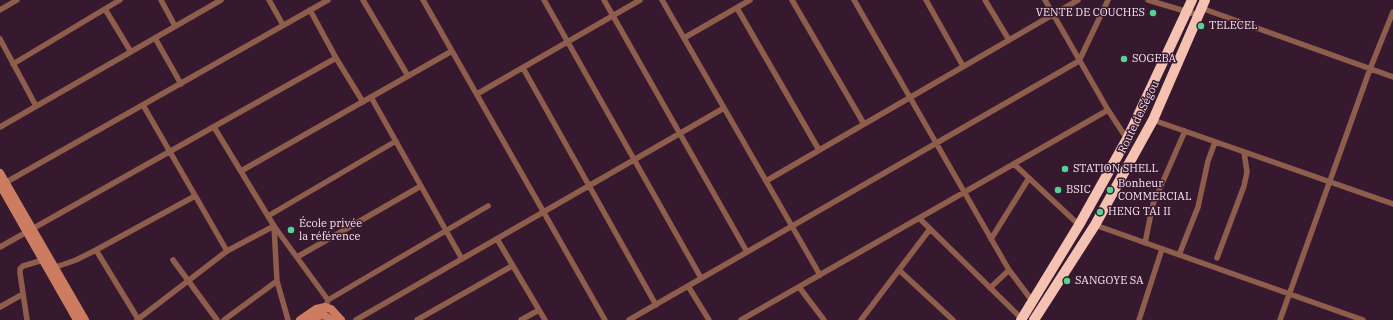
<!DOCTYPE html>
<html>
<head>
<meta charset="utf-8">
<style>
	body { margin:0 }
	canvas { display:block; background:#36192e }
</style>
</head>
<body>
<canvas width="1393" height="320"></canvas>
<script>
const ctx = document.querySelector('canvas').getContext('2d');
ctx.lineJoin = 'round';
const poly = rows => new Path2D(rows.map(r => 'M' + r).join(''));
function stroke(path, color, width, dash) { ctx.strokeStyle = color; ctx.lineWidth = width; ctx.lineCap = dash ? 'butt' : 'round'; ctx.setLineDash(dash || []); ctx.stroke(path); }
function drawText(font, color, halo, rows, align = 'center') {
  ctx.font = font + ' "IBM Plex Serif",serif'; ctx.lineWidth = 3; ctx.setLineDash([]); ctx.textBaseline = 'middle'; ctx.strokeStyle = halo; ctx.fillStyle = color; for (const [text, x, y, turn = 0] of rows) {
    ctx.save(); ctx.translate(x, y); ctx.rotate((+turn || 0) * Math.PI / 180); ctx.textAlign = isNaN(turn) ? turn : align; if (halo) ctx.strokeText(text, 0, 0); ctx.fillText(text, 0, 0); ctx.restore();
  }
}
const street = poly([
	[161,0,175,26],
	[269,0,283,25],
	[363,0,408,76],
	[423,0,605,320],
	[544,0,701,278],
	[604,0,747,252],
	[662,0,820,275],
	[792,0,864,124],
	[854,0,1009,270,990,288],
	[926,0,963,66],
	[985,0,1009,40],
	[1045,0,1108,110,1127,139],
	[1148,0,1198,15],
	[737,8,819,150],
	[1201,8,1393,77],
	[105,9,131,52],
	[0,10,17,0],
	[310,10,336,58,363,102],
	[155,38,181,84],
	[684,38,750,0],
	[0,39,36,106],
	[13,64,120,0],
	[523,68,656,305],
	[477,94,640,0],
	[371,97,462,259],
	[143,105,227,251],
	[1153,120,1393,204],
	[0,127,221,0],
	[214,127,274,226,328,300],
	[1014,164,1079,225],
	[241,171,452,51],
	[766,181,1078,0],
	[3,184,328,0],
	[268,216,396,141],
	[919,218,1022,319],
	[1095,225,1363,320],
	[274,226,277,281,288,320],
	[497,239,545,320],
	[991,239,1029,178],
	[1145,243,1153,204,1185,131],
	[0,247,336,58],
	[96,250,138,319],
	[1179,255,1198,207,1208,161,1215,142],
	[297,257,421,186],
	[1217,258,1244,186,1247,172,1244,152],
	[173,260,217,320],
	[53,268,76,260,96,250,195,196],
	[899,270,953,320],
	[1009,270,1033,302],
	[688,286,709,320],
	[799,287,824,320],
	[327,303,328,300,488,206],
	[0,307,23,294],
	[27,320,20,273,20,269,23,266,43,260],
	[137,320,227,251,274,226],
	[224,320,277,281],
	[356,320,724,108],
	[417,320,512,266],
	[521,320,539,310],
	[629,320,1079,61,1108,0],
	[741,320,1108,110],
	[861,320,930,229],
	[1139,320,1162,249],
	[1280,320,1370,69,1393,12]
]);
const secondary = poly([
	[0,173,85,320],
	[0,185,77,320],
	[300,320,316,309,325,307,331,309,341,320],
	[312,320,319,316,324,315,331,320]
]);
const highway = poly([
	[1021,320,1079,225,1127,139,1192,0],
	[1034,320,1095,225,1153,120,1205,0]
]);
const markers = [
	[1153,13,4,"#54d395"],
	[1201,26,4,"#54d395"],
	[1124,59,4,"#54d395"],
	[1065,169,4,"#54d395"],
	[1058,190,4,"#54d395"],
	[1110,190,4,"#54d395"],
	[1100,212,4,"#54d395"],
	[291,230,4,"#54d395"],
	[1067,281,4,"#54d395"]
];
const poiNames = [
	["VENTE DE COUCHES",1145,13,"right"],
	["TELECEL",1209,26],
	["SOGEBA",1132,59],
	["STATION SHELL",1073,169],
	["Bonheur",1118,184],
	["COMMERCIAL",1118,197],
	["BSIC",1066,190],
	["HENG TAI II",1108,212],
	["École privée",299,224],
	["la référence",299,237],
	["SANGOYE SA",1075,281]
];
const streetNames = [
	["Route de Ségou",1139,117,-64]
];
stroke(street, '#8f5d4c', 5.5);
stroke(secondary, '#cc7c61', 8);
stroke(highway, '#f5c2b1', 10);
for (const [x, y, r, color] of markers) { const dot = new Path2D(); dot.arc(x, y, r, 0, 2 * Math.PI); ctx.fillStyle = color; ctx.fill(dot); stroke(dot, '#36192e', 1.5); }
drawText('11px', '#f7e3f0', '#36192e', poiNames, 'left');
drawText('11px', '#f7e3f0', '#36192e', streetNames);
</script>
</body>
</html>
